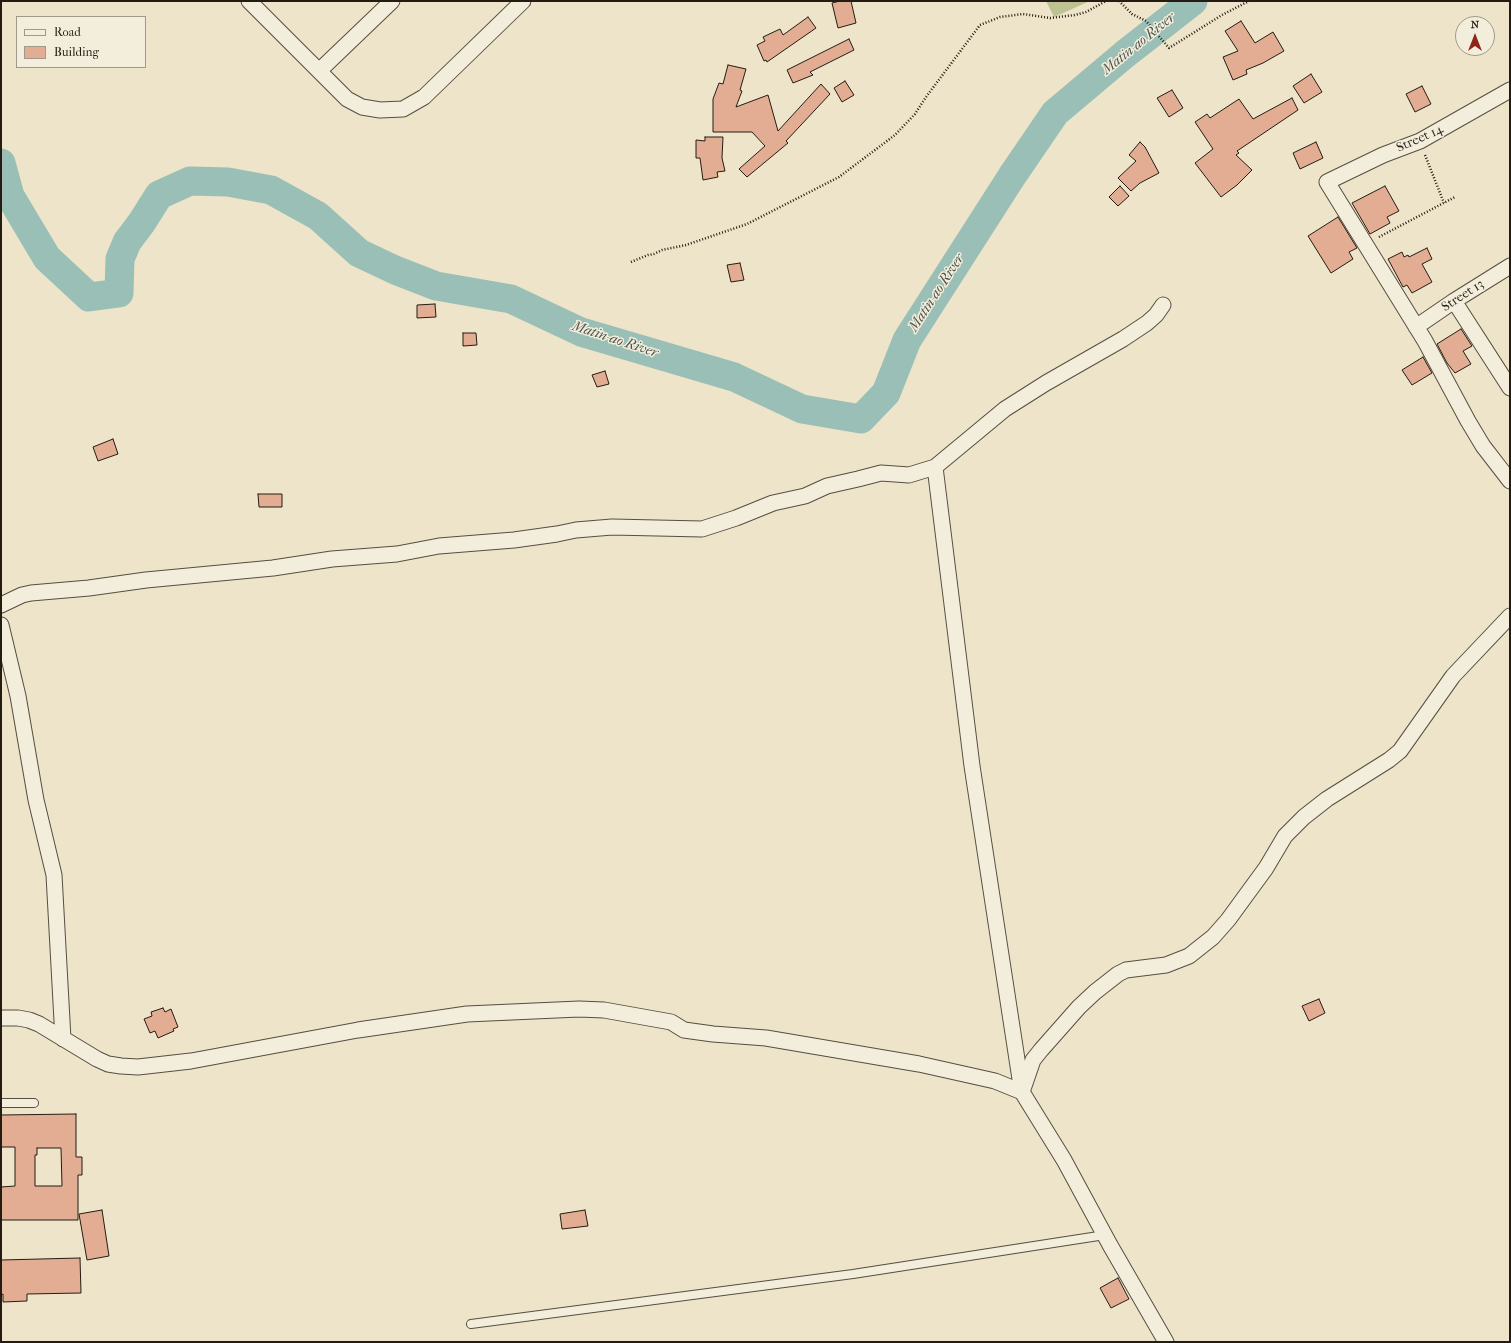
<!DOCTYPE html>
<html>
<head>
<meta charset="utf-8">
<style>
	body { margin:0 }
	#map { position:relative; width:1511px; height:1343px; overflow:hidden; background:#ede4c9; font-family:"IM FELL French Canon",serif }
	canvas { display:block }
	.frame { position:absolute; inset:0; border:2px solid #241c12; pointer-events:none }
	.legend { position:absolute; left:16px; top:16px; width:130px; height:52px; box-sizing:border-box; background:#f3eddc; border:1px solid #a0998b; margin:0; padding:5px 7px; list-style:none; font-size:12px; color:#241c12 }
	.legend li { display:flex; align-items:center; gap:8px; height:20px }
	.legend b { width:20px; border:1px solid #a0998b }
	.north { position:absolute; left:1455px; top:16px; width:40px; height:40px; box-sizing:border-box; background:#f3eddc; border:1px solid #a0998b; border-radius:50%; rotate:0deg; font-size:11px; font-weight:700; line-height:16px; text-align:center; color:#241c12 }
	.north::after { content:''; display:block; margin:auto; width:14px; height:18px; background:#8f2418; clip-path:polygon(50% 0,100% 100%,50% 72%,0 100%) }
</style>
</head>
<body>
<div id="map">
<canvas width="1511" height="1343"></canvas>
<div class="frame"></div>
<ul class="legend">
<li><b style="height:5px;background:#f3eddc"></b>Road</li>
<li><b style="height:11px;background:#e3ad93"></b>Building</li>
</ul>
<div class="north">N</div>
</div>
<script>
const ctx = document.querySelector('canvas').getContext('2d');
ctx.lineJoin = 'round';
function fill(path, color) { ctx.fillStyle = color; ctx.fill(path, 'evenodd'); }
const poly = rows => new Path2D(rows.map(r => 'M' + r).join(''));
function stroke(path, color, width, dash) { ctx.strokeStyle = color; ctx.lineWidth = width; ctx.lineCap = dash ? 'butt' : 'round'; ctx.setLineDash(dash || []); ctx.stroke(path); }
function drawText(font, color, halo, rows, align = 'center') {
  ctx.font = font + ' "IM FELL French Canon",serif'; ctx.lineWidth = 3; ctx.setLineDash([]); ctx.textBaseline = 'middle'; ctx.strokeStyle = halo; ctx.fillStyle = color; for (const [text, x, y, turn = 0] of rows) {
    ctx.save(); ctx.translate(x, y); ctx.rotate((+turn || 0) * Math.PI / 180); ctx.textAlign = isNaN(turn) ? turn : align; if (halo) ctx.strokeText(text, 0, 0); ctx.fillText(text, 0, 0); ctx.restore();
  }
}
const green = poly([
	[1046,1,1090,1,1054,17]
]);
const river = poly([
	[1,163,10,196,47,258,89,297,119,293,120,259,127,242,142,222,159,195,190,181,228,182,271,190,318,216,359,253,395,270,436,286,511,299,581,332,734,377,802,409,861,419,886,393,907,340,1012,176,1055,113,1125,54,1193,1]
]);
const building = poly([
	[840,1,851,1,856,23,838,28,832,3,840,1],
	[808,17,816,28,767,62,766,60,764,61,757,45,765,41,763,37,780,29,783,35,808,17],
	[1241,21,1255,43,1273,32,1284,51,1263,63,1246,70,1247,74,1233,80,1223,57,1238,51,1225,31,1241,21],
	[849,39,854,50,810,72,813,75,793,83,787,70,849,39],
	[728,65,746,69,740,90,742,91,736,107,768,95,778,131,821,84,830,94,786,141,788,143,747,177,739,169,765,146,752,132,713,132,713,99,719,83,723,84,728,65],
	[1311,74,1322,92,1304,103,1293,86,1311,74],
	[845,81,854,95,842,102,834,88,845,81],
	[1422,86,1431,104,1415,112,1406,94,1422,86],
	[1172,90,1183,108,1169,117,1157,98,1172,90],
	[1292,98,1298,110,1237,151,1239,153,1236,155,1252,170,1237,185,1221,197,1195,163,1213,149,1195,122,1207,114,1210,118,1239,99,1253,119,1292,98],
	[705,137,723,137,722,158,725,171,717,172,718,177,703,180,700,158,696,158,696,140,705,141,705,137],
	[1140,142,1145,147,1159,173,1140,183,1131,191,1118,178,1136,161,1129,155,1140,142],
	[1316,142,1323,158,1300,169,1293,153,1316,142],
	[1120,186,1129,196,1118,206,1109,197,1120,186],
	[1385,186,1399,211,1387,217,1390,223,1370,234,1352,203,1385,186],
	[1338,217,1357,248,1349,252,1353,259,1331,273,1308,236,1338,217],
	[1427,248,1432,259,1422,264,1432,282,1412,293,1407,285,1403,287,1388,259,1402,252,1404,257,1408,255,1409,257,1427,248],
	[740,263,744,280,731,282,727,265,740,263],
	[435,304,436,317,417,318,417,305,435,304],
	[1461,329,1472,346,1463,351,1471,364,1455,373,1447,363,1437,344,1461,329],
	[463,333,476,333,477,345,463,346,463,333],
	[1423,357,1432,373,1412,385,1402,370,1423,357],
	[605,371,609,384,597,387,592,375,605,371],
	[113,439,118,454,98,461,93,447,113,439],
	[258,494,282,494,282,507,259,507,258,494],
	[1319,999,1325,1013,1309,1021,1302,1006,1319,999],
	[163,1008,165,1012,171,1009,178,1027,173,1029,174,1031,158,1038,155,1031,150,1033,144,1019,152,1016,151,1012,163,1008],
	[76,1114,76,1157,82,1157,82,1175,78,1175,78,1220,1,1220,1,1187,15,1186,15,1147,1,1147,1,1115,76,1114],
	[37,1148,61,1148,62,1186,35,1186,35,1155,37,1155,37,1148],
	[102,1210,109,1256,87,1260,79,1214,102,1210],
	[585,1210,588,1226,562,1229,560,1214,585,1210],
	[80,1258,81,1293,27,1294,27,1301,3,1302,3,1294,1,1295,1,1260,80,1258],
	[1118,1278,1129,1299,1111,1308,1100,1288,1118,1278]
]);
const path = poly([
	[1119,1,1132,14,1146,21,1169,48,1222,15,1249,1],
	[1425,155,1444,203],
	[1379,237,1455,197],
	[631,262,648,255,654,254,662,250,686,245,747,224,839,177,895,135,915,114,926,97,980,25,1000,17,1023,14,1050,18,1075,15,1086,12,1106,1]
]);
const service = poly([
	[1,1103,34,1103],
	[471,1324,853,1274,1105,1235]
]);
const minor = poly([
	[249,1,347,99,362,107,380,110,403,109,424,97,523,1],
	[319,71,392,1],
	[1510,90,1420,141,1383,155,1327,182,1425,341,1468,421,1483,446,1510,481],
	[1454,301,1510,388],
	[1416,327,1454,301,1510,266],
	[935,467,972,766,1022,1092,1064,1160,1110,1245,1166,1342],
	[1,605,22,595,31,593,89,588,146,580,273,568,332,559,397,554,439,546,514,540,557,534,576,530,612,527,702,529,736,518,773,503,805,496,827,486,858,479,881,473,909,475,935,467,1005,409,1046,383,1123,339,1147,323,1156,315,1163,305],
	[1,625,18,696,36,800,54,875,63,1039],
	[1,1018,18,1018,29,1020,39,1024,97,1059,108,1064,121,1066,138,1067,191,1061,358,1030,467,1014,579,1009,604,1010,671,1022,684,1030,713,1034,766,1038,919,1064,995,1081,1022,1092],
	[1023,1089,1033,1060,1041,1050,1079,1007,1095,992,1118,974,1126,970,1166,965,1189,956,1213,937,1228,920,1266,868,1285,836,1304,817,1327,799,1389,760,1400,751,1453,676,1510,616]
]);
const streetNames = [
	["Street 14",1420,139,-24],
	["Street 13",1463,296,-33]
];
const waterNames = [
	["Matin-ao River",1139,44,-39],
	["Matin-ao River",937,293,-57],
	["Matin-ao River",615,340,18]
];
fill(green, '#bdc293');
stroke(river, '#99bfb6', 29);
fill(building, '#e3ad93');
stroke(building, '#241c12', 1);
stroke(service, '#564e40', 10);
stroke(minor, '#564e40', 17);
stroke(path, '#241c12', 2.5, [1, 2]);
stroke(service, '#f3eddc', 8);
stroke(minor, '#f3eddc', 15);
drawText('13px', '#241c12', '#f3eddc', streetNames);
drawText('italic 14px', '#4d554b', '#f3eddc', waterNames);
</script>
</body>
</html>
